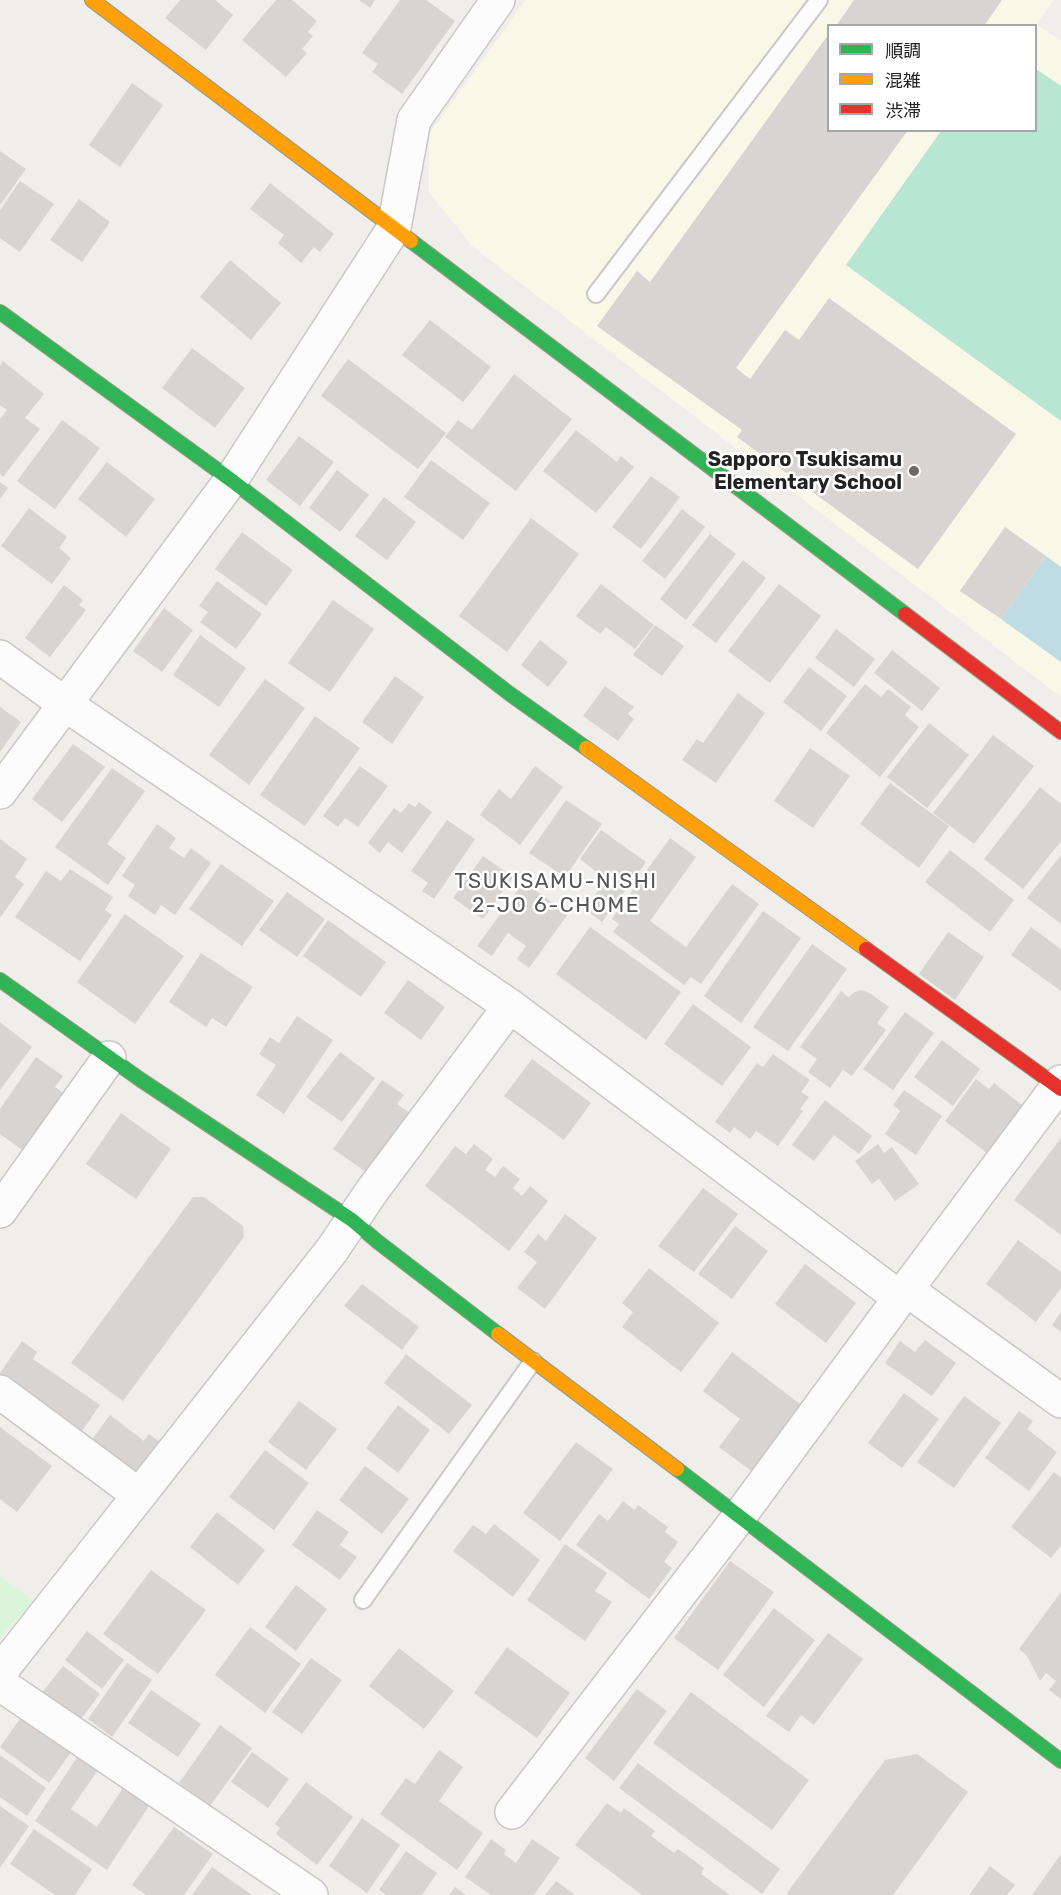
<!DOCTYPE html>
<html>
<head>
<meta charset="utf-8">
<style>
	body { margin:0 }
	#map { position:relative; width:1061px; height:1895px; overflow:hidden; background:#f0eeeb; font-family:Rubik,"Noto Sans JP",sans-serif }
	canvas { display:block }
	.legend { position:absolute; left:827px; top:24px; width:210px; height:108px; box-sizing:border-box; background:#fff; border:2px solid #a7a7a7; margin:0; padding:8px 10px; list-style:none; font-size:18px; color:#222 }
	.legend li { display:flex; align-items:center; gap:12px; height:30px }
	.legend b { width:30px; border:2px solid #a7a7a7 }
</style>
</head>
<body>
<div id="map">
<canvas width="1061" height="1895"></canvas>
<ul class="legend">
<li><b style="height:8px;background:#30b455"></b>順調</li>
<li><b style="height:8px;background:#ff9f0a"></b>混雑</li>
<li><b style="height:8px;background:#e5322d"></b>渋滞</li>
</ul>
</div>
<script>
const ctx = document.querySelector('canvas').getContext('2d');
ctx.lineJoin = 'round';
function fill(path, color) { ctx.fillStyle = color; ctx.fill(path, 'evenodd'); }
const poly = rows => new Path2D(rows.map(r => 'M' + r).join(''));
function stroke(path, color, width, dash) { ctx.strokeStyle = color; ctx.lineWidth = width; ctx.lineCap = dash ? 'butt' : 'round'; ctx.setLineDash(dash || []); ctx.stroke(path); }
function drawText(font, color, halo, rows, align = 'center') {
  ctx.font = font + ' Rubik,sans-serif'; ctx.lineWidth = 5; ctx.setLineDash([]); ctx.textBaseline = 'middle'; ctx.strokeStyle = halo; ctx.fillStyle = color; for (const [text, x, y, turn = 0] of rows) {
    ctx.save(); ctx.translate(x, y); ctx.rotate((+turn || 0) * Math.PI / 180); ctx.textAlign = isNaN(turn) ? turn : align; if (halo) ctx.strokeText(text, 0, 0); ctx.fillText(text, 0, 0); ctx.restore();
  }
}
const education = poly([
	[526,0,1054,0,1036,24,1061,41,1061,697,472,246,429,192,429,134],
	[828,26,1036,26,1036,130,828,130]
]);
const park = poly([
	[0,1576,33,1601,0,1637]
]);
const pitch = poly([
	[1036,69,1061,86,1061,421,846,265,941,131,1036,130]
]);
const water = poly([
	[1046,556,1061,567,1061,662,1001,619]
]);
const building = poly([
	[180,0,215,0,233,15,206,50,165,18],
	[276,0,292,0,317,21,308,32,313,36,302,49,307,53,286,77,242,40],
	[359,0,375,0,370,8],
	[400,0,426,0,455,21,402,94,372,72,378,64,362,53],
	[854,0,1002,0,984,26,836,26],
	[828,35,828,130,908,130,736,368,750,379,785,330,799,340,829,298,1016,434,918,569,737,437,742,430,597,326,637,271,650,282],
	[132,83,163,105,120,167,89,145],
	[0,151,26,169,0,205],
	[20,181,54,204,20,252,0,238,0,210],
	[270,183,334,234,320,252,314,247,301,263,278,243,284,235,250,209],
	[79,199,110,222,82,262,50,240],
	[230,260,281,303,251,340,200,297],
	[430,320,491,367,463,402,402,355],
	[192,348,245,388,215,428,162,388],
	[348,359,446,433,418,469,321,396],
	[3,361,44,394,25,418,40,429,3,477,0,474,0,419,7,410,0,405,0,366],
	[514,374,572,419,516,491,445,437,458,420,472,430],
	[62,420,100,448,55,509,17,481],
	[576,430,617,462,621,456,634,467,596,513,543,471],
	[299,436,334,462,300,506,266,480],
	[431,460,490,503,463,540,404,497],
	[107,462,155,499,126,537,78,499],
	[337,470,369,495,340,532,309,508],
	[651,476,680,497,641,549,612,527],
	[0,482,8,488,0,499],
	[384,497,416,522,387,560,355,536],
	[29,508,67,537,59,548,71,558,52,584,1,546],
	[682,509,705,527,665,579,642,561],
	[531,518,579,554,507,652,459,616],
	[1005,527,1046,556,1001,619,960,591],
	[242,532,293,570,266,606,215,569],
	[710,534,736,554,686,620,660,599],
	[743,560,766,578,716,643,692,625],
	[217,581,262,614,236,649,200,622,208,612,199,606],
	[601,584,654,625,635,649,606,627,600,634,576,616],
	[779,584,821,616,770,683,728,651],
	[64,585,83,600,79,605,86,610,50,657,25,638],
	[333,600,374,629,330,692,288,663],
	[164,608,193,630,162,672,133,651],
	[655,625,684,646,662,676,633,655],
	[836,629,875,659,854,687,815,658],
	[200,635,246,668,219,707,173,675],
	[540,640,568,662,548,687,521,665],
	[892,650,940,688,922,711,874,673],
	[809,667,847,696,821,731,783,702],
	[395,676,424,697,392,744,362,722],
	[265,679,305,708,249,785,209,755],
	[865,684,881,697,888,689,911,707,905,715,919,727,880,777,826,733],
	[605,686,634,707,628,714,634,719,618,741,583,716],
	[738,693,765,713,716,783,682,760,697,739,703,743],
	[0,707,21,722,0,752],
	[315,716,360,748,305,826,260,795],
	[929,723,969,755,927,808,887,777],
	[993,735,1034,766,974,844,933,813],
	[73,744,105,767,62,822,32,799],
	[810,748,850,776,813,828,774,801],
	[360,766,388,786,358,827,345,818,338,827,323,816],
	[535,766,563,787,520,845,480,815,499,789,511,799],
	[112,768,145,791,107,844,126,858,108,885,55,847],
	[890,783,949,826,919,868,860,824],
	[1040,787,1061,804,1061,841,1023,889,984,859],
	[566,800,602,824,565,877,529,853],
	[419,802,432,812,402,853,388,842,380,853,368,843,394,808,401,813,409,803,415,807],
	[447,820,475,839,434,899,422,891,428,883,411,871],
	[157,824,176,838,169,848,184,858,191,848,211,863,175,915,161,905,155,915,128,896,135,885,122,876],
	[601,830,646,862,602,922,585,909,606,879,580,859],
	[670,838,696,857,650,921,686,947,732,884,759,904,701,984,691,977,684,985,613,932,619,924,612,919],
	[0,839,27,859,15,877,24,884,0,918],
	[950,850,1014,900,990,932,925,882],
	[1061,855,1061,924,1027,898],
	[483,856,513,877,483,919,453,898],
	[221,864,274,901,242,946,189,909],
	[70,869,113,897,105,910,112,915,80,961,15,917,46,871,61,881],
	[524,882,568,914,529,968,517,959,526,946,508,933,492,956,477,946],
	[287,892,325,919,297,957,259,930],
	[763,911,801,938,741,1023,704,996],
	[125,914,184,956,135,1024,77,982],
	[328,920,386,962,361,997,303,956],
	[590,927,681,992,646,1040,556,974],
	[1031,927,1061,949,1061,991,1011,955],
	[948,932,984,957,955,1000,919,974],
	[812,944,847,969,788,1051,753,1027],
	[201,953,253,987,226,1027,212,1018,206,1027,169,1002],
	[408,980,445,1007,421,1040,384,1013],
	[862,990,871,994,889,1007,877,1023,886,1030,852,1076,843,1070,830,1088,808,1072,817,1059,800,1047,841,991,848,997,855,992],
	[693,1004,751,1047,722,1086,664,1044],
	[905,1012,934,1033,893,1090,863,1069],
	[297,1016,333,1040,284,1114,256,1095,276,1065,259,1054,270,1037,279,1043],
	[0,1022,32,1047,0,1090],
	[942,1040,980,1069,953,1106,914,1077],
	[340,1052,375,1078,342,1122,306,1097],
	[773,1054,810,1080,801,1092,809,1097,800,1109,803,1111,778,1146,756,1131,750,1139,734,1127,730,1133,715,1122,757,1063,763,1067],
	[36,1057,63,1076,55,1087,64,1094,24,1151,0,1134,0,1109],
	[532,1059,591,1103,564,1140,504,1096],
	[976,1079,989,1089,994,1083,1022,1105,987,1153,945,1121],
	[382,1080,404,1095,397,1104,411,1114,369,1174,333,1149],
	[904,1090,942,1116,916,1155,885,1134,900,1111,893,1105],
	[825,1100,872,1136,859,1154,834,1135,814,1161,792,1145],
	[121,1113,171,1149,136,1199,86,1164],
	[1061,1138,1061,1235,1014,1200],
	[474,1144,493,1159,485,1170,495,1177,503,1166,520,1179,513,1188,522,1196,530,1186,548,1201,509,1251,425,1186,455,1146,466,1154],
	[878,1144,884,1153,892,1147,919,1184,895,1201,879,1179,872,1184,855,1161],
	[703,1188,738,1214,694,1272,658,1246],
	[193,1197,204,1197,243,1226,244,1237,123,1401,71,1363],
	[565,1214,597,1238,545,1309,517,1288,537,1262,524,1252,538,1234,546,1241],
	[735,1226,768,1251,732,1299,698,1274],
	[1018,1240,1061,1272,1061,1288,1036,1322,986,1284],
	[805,1264,856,1303,826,1343,775,1304],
	[649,1268,719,1323,681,1372,622,1327,633,1312,622,1303],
	[362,1284,419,1327,402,1350,344,1306],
	[1061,1312,1061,1332,1052,1325],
	[925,1340,956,1363,932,1396,885,1363,900,1341,915,1352],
	[22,1341,37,1352,33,1359,100,1405,78,1437,0,1382,0,1373],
	[732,1352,804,1407,754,1473,719,1447,740,1419,703,1391],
	[406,1354,472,1405,449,1434,384,1383],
	[904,1393,939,1419,902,1468,868,1443],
	[964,1396,1001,1423,954,1488,917,1462],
	[299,1401,337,1429,306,1470,268,1442],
	[398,1405,430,1430,398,1473,366,1448],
	[1019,1411,1033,1421,1027,1429,1057,1452,1029,1491,985,1458],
	[110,1415,144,1441,149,1434,165,1446,138,1483,90,1442],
	[0,1427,52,1466,17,1512,0,1499],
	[576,1442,613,1469,560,1541,523,1513],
	[265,1450,309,1483,274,1530,229,1497],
	[365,1466,409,1499,382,1534,339,1500],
	[1054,1472,1061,1477,1061,1545,1051,1558,1011,1527],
	[623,1501,635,1510,638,1505,668,1527,665,1532,678,1542,664,1562,672,1568,649,1599,576,1545,599,1514,608,1521],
	[317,1510,349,1532,340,1545,357,1557,340,1580,292,1545],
	[217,1512,265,1550,238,1585,190,1547],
	[494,1524,540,1560,513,1597,453,1551,473,1525,486,1534],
	[565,1544,607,1573,595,1591,612,1602,585,1641,527,1600],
	[730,1561,774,1592,718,1670,674,1638],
	[151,1570,206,1610,158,1674,103,1634],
	[296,1585,327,1609,296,1651,265,1627],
	[1061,1592,1061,1699,1049,1690,1056,1681,1046,1673,1040,1681,1027,1656,1019,1649],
	[774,1608,815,1640,764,1707,723,1675],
	[250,1627,301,1664,265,1713,215,1675],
	[87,1631,124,1660,102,1689,65,1660],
	[828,1633,863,1659,814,1725,801,1715,789,1732,766,1716],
	[507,1647,570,1693,537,1738,474,1693],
	[399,1648,454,1691,424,1729,369,1686],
	[311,1658,342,1680,302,1734,272,1712],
	[127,1663,152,1680,112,1737,88,1719],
	[63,1666,100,1694,78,1723,40,1695],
	[637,1689,667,1711,614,1781,585,1758],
	[151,1690,201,1724,178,1757,128,1723],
	[691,1692,809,1780,772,1830,653,1743],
	[22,1716,71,1752,49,1783,0,1747],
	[220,1725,252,1748,210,1806,179,1783],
	[439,1750,463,1767,439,1801,483,1833,457,1870,380,1814,406,1778,415,1784],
	[252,1752,289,1779,268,1808,231,1782],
	[917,1754,968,1792,893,1895,789,1895,787,1893,885,1760],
	[0,1755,46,1788,27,1816,0,1797],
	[78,1756,98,1770,71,1809,97,1827,123,1788,149,1806,107,1870,35,1821],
	[638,1763,780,1869,762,1894,619,1788],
	[306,1782,353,1817,317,1865,276,1834,280,1828,275,1824],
	[607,1803,621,1813,624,1808,655,1831,651,1836,674,1853,678,1849,704,1868,701,1874,730,1895,642,1895,575,1845],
	[0,1806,29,1826,0,1868],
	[362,1818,400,1845,367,1893,329,1866],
	[174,1827,213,1854,184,1895,146,1895,132,1885],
	[34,1829,92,1869,75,1895,55,1895,10,1864],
	[491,1839,506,1850,504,1854,516,1863,532,1839,560,1858,534,1895,491,1895,465,1877],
	[406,1851,437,1873,422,1895,386,1895,379,1890],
	[1061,1854,1061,1895,1032,1895],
	[990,1866,1015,1885,1007,1895,969,1895],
	[212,1867,252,1895,192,1895],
	[556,1881,575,1895,545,1895],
	[455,1887,466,1895,449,1895]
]);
const lane = poly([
	[596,294,819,0],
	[363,1600,533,1361]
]);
const street = poly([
	[0,657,65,704,510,1006,900,1298],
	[0,792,231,480,394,228,414,120,498,0],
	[0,1211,109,1058],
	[906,1289,1061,1401],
	[0,1392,139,1495],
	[0,1672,332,1250,372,1191,510,1006],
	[0,1684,311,1895],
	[512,1812,739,1517,900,1298,1061,1082]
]);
const fast = poly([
	[411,241,905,614],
	[0,312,231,480,510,694,586,748],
	[0,980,141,1080,352,1220,378,1242,498,1334],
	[677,1469,1061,1761]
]);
const slow = poly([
	[92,0,411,241],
	[586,748,866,949],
	[498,1334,677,1469]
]);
const jam = poly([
	[905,614,1061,732],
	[866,949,1061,1089]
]);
const markers = [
	[914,471,6,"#6a6968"]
];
const poiNames = [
	["Sapporo Tsukisamu",902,460],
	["Elementary School",902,483]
];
const neighbourhoodNames = [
	["TSUKISAMU-NISHI",556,882],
	["2-JO 6-CHOME",556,906]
];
fill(education, '#f8f7e8');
fill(park, '#daf5da');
fill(pitch, '#b7e6d2');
fill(water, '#bfdbe3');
fill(building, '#d7d4d2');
stroke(lane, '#c9c8c7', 20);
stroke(street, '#c9c8c7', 36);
stroke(fast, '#999a82', 16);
stroke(slow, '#999a82', 16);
stroke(jam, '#999a82', 16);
stroke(lane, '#fdfcfc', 16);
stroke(street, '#fdfcfc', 33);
stroke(fast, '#30b455', 14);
stroke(slow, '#ff9f0a', 14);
stroke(jam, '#e5322d', 14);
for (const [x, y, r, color] of markers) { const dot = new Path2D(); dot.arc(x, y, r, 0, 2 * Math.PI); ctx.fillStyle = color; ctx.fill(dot); stroke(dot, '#fff', 2); }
drawText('bold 20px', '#222', '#fff', poiNames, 'right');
ctx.letterSpacing = '1.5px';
drawText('21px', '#555', '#fff', neighbourhoodNames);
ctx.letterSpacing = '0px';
</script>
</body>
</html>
